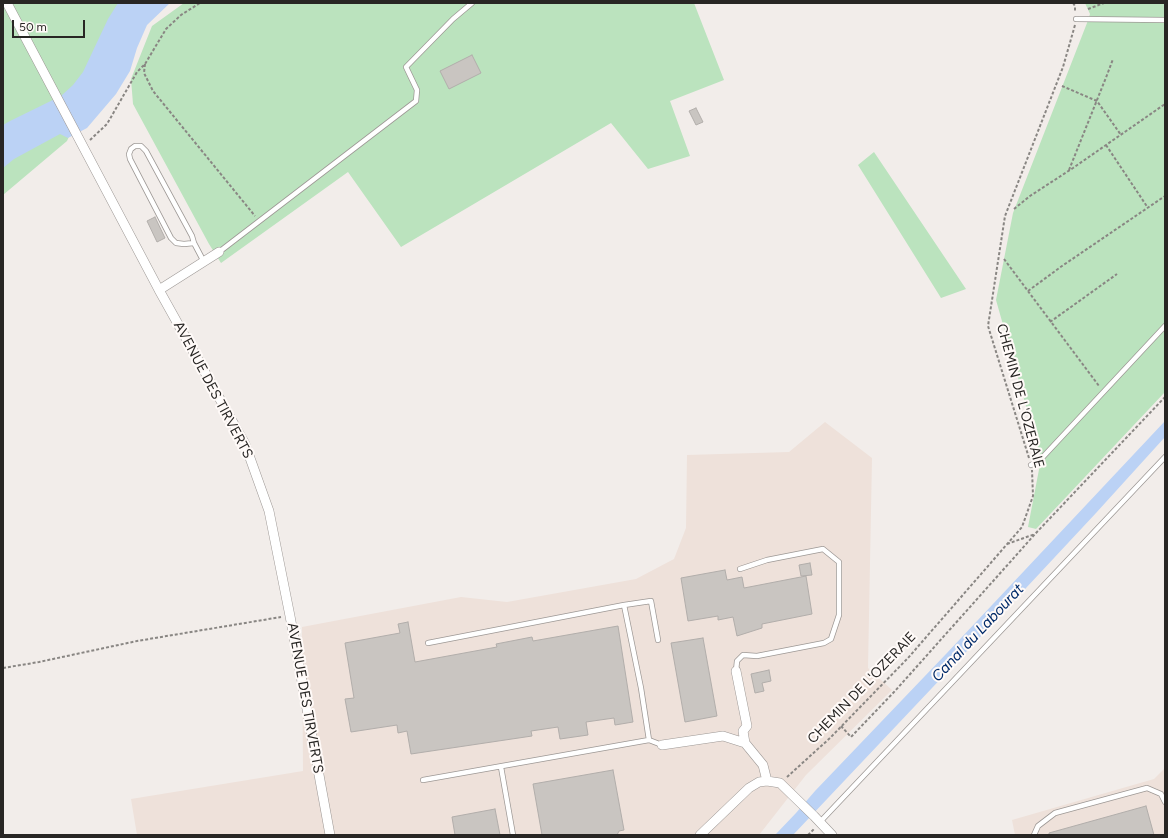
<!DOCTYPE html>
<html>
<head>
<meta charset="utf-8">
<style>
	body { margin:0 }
	#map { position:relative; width:1168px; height:838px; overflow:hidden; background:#f2edea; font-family:Figtree,sans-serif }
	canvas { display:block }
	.frame { position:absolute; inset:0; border:4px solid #282624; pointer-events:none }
	.scale { position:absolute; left:12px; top:20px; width:73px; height:18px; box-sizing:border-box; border:2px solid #282624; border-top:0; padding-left:5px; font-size:12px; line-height:14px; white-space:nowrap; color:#282624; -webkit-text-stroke:3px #fffaf8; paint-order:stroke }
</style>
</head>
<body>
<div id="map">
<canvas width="1168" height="838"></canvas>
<div class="frame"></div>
<div class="scale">50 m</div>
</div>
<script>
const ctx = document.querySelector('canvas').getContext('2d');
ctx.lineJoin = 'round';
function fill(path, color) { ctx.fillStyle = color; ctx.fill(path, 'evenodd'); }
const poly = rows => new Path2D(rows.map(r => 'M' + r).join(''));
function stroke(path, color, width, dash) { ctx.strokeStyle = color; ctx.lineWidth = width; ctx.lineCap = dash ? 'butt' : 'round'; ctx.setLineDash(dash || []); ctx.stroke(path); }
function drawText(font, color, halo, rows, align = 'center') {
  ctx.font = font + ' Figtree,sans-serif'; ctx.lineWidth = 4; ctx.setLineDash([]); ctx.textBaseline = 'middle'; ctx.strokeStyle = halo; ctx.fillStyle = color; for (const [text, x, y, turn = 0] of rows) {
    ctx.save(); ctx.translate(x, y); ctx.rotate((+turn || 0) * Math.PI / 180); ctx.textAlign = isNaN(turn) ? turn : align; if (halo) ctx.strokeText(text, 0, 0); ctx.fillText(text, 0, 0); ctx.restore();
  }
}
const built = poly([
	[825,422,872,458,868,668,892,690,806,775,759,835,137,835,131,799,303,771,302,627,461,597,507,602,636,579,674,559,686,528,687,455,789,452],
	[1165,768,1165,835,1015,835,1012,820,1154,779]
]);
const green = poly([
	[3,3,129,3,67,141,3,195],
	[184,3,694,3,724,80,670,101,690,156,648,169,611,123,401,247,348,172,221,263,209,244,133,104,131,79,152,26],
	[1085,3,1165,3,1165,392,1036,529,1028,527,1041,459,996,300,1013,213,1087,23,1090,14],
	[874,152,966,289,941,298,858,165]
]);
const water = poly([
	[118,3,170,3,147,25,137,48,130,71,116,94,87,128,68,138,60,134,14,159,3,168,3,125,10,121,61,96,73,85,83,72,108,19],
	[1165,421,1165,437,1096,513,984,633,793,835,775,835,796,813,815,791,946,654]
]);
const building = poly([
	[472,55,481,73,449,89,440,71,472,55],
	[696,108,703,122,696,125,689,111,696,108],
	[155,217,165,238,157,242,147,221,155,217],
	[810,563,812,575,801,576,799,565,810,563],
	[725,570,727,580,742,577,744,588,806,576,812,614,762,624,762,628,737,636,733,617,718,620,718,616,688,621,681,578,725,570],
	[408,622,415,662,497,647,496,644,532,637,533,641,618,626,633,722,615,725,614,718,586,722,588,735,560,739,558,727,531,731,532,736,411,754,407,731,398,733,397,725,351,732,345,699,354,698,345,643,400,633,398,624,408,622],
	[703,638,717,716,685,722,671,643,703,638],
	[769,670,771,681,762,683,764,691,755,693,751,674,769,670],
	[613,770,624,830,619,831,617,835,542,835,533,784,613,770],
	[1146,806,1154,835,1049,835,1049,833,1146,806],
	[495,809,500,835,455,835,452,817,495,809]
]);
const path = poly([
	[1073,3,1075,6,1075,12],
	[1088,9,1104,3],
	[145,64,144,73,153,91,255,216],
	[1062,86,1097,101,1121,135],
	[90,140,107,124,137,72,145,64,166,29,181,15,200,3],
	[1106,145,1148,208],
	[1069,170,1107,75,1113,59],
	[1014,209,1030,196,1073,168,1165,104],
	[1004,259,1099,386],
	[1028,291,1062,266,1165,196],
	[1050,322,1117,274],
	[1029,458,988,326,1005,216,1063,67,1075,25],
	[1007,544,1035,534],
	[3,668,39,662,137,641,281,617],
	[841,726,851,737,895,691,1036,533,1165,397],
	[787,777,830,738,908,658,1022,527,1033,496,1032,470],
	[808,835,814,829]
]);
const lane = poly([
	[1076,19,1165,20],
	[194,243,184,244,176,243,171,238,130,159,129,154,131,149,135,146,141,146,146,151,192,236,194,243,204,262],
	[219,252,416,101,417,90,406,67,453,19,472,3],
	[1031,465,1041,459,1165,326],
	[624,605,651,601,658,640],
	[428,643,624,605,641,688,649,740],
	[736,671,737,661,743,655,757,656,824,643,831,639,839,615,839,562,823,549,767,560,740,569],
	[501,767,513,835],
	[423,780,649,740,662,745],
	[820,822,1165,457],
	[1034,835,1038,826,1055,813,1147,788,1161,794,1165,802]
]);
const street = poly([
	[7,3,159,290,245,444,269,511,290,616,330,835],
	[159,290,219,252],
	[736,671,747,726,743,731,745,743,763,765,767,781],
	[662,745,723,736,745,743],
	[700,835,749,788,759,782,767,781,780,783,814,816,832,835]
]);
const streetNames = [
	["AVENUE DES TIRVERTS",213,390,62],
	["CHEMIN DE L'OZERAIE",1020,396,75],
	["CHEMIN DE L'OZERAIE",862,688,-46],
	["AVENUE DES TIRVERTS",305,698,80]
];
const waterNames = [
	["Canal du Labourat",978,633,-47]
];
fill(built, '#eee1da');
fill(green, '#bbe3be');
fill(water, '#bbd2f5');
fill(building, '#c9c5c1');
stroke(building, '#b2aeab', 1);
stroke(lane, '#9d9895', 6);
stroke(street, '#9d9895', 10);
stroke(path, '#898683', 2, [3, 2]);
stroke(lane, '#fff', 4.5);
stroke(street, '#fff', 9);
drawText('14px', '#282624', '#fffaf8', streetNames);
drawText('italic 15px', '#002a69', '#fffaf8', waterNames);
</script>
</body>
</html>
